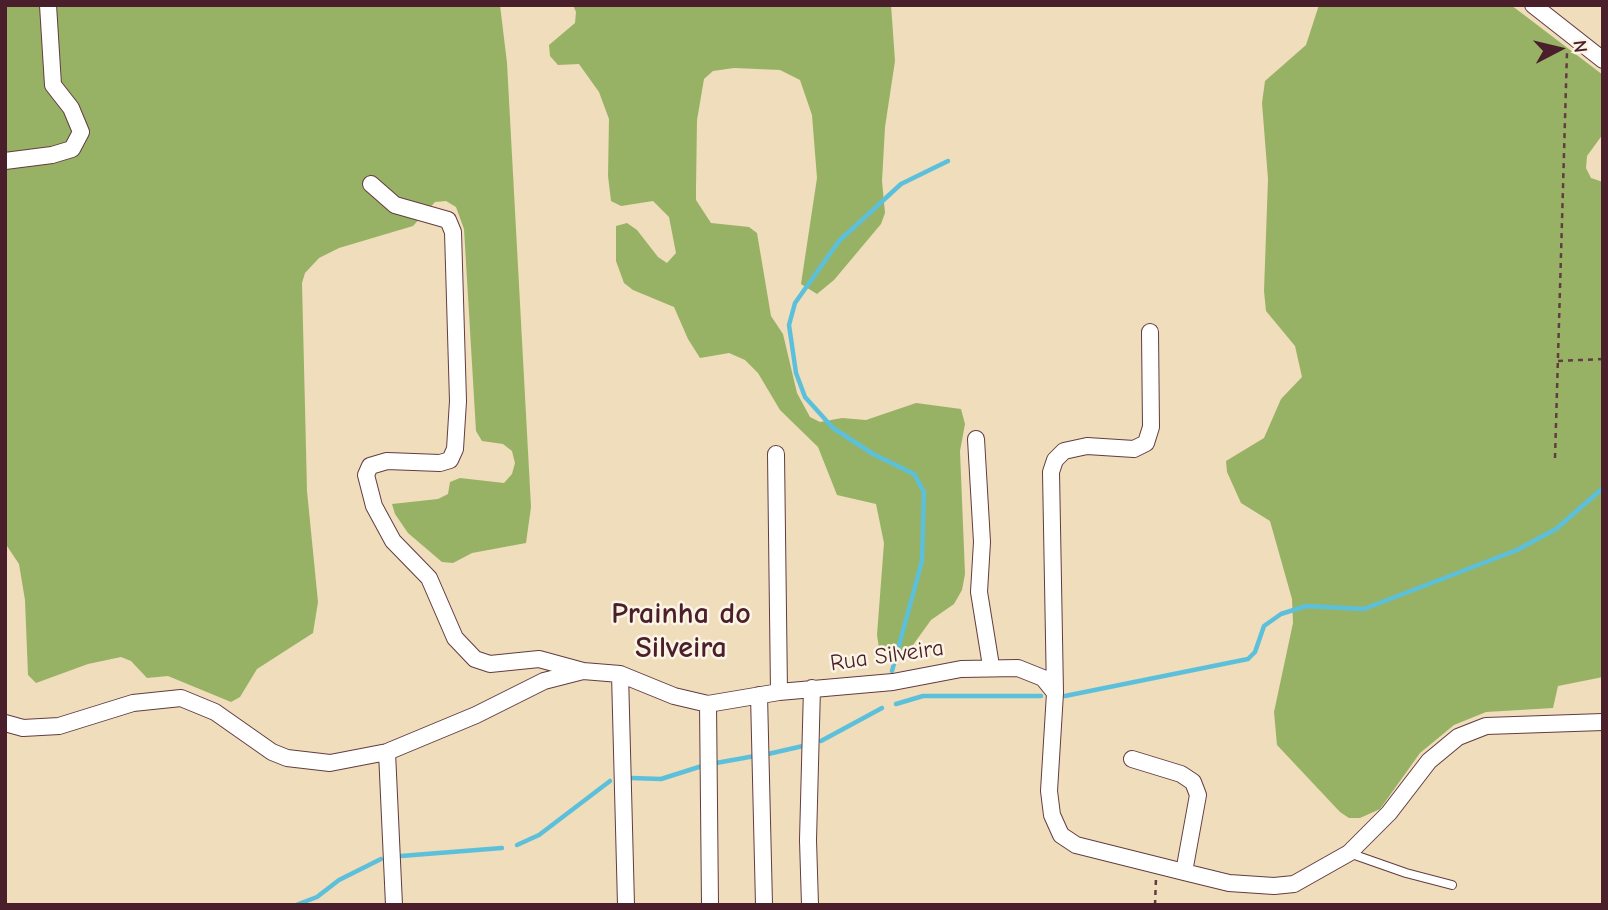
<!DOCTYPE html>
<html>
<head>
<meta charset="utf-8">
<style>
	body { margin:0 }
	#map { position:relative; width:1608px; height:910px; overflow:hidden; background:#efddbb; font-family:"Comic Neue",sans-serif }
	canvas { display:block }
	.frame { position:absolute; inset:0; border:7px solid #4a1f2b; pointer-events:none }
	.north { position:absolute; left:1524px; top:14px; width:70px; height:70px; -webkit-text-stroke:5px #fcf5e5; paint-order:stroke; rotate:83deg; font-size:19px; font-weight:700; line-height:28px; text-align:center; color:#4a1f2b }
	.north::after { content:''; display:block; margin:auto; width:24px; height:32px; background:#4a1f2b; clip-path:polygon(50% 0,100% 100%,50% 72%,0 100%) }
</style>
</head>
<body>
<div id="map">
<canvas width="1608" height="910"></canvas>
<div class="frame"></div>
<div class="north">N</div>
</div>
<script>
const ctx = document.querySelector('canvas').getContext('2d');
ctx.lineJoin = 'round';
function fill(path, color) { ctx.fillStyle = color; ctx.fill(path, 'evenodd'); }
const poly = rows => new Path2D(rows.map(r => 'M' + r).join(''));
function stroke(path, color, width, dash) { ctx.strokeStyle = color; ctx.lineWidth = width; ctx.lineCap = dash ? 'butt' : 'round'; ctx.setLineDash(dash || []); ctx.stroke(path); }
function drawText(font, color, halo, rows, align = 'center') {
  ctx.font = font + ' "Comic Neue",sans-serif'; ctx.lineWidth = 5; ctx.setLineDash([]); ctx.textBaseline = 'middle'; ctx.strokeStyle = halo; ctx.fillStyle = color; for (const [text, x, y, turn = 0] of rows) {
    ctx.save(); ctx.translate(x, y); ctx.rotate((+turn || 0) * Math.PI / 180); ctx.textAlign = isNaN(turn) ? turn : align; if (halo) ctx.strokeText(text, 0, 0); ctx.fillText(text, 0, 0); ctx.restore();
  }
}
const forest = poly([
	[5,5,500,5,507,63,531,507,526,543,472,553,453,563,442,562,408,533,395,514,392,504,438,499,448,494,450,482,460,478,504,483,512,474,515,463,512,451,503,444,482,441,476,431,464,229,456,207,446,201,435,202,413,226,339,248,319,258,305,273,302,283,307,491,318,602,313,633,257,669,240,697,231,702,168,676,147,678,131,661,121,657,88,664,36,683,28,675,25,600,19,564,5,543],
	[573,5,891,5,895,61,885,127,882,181,885,213,881,224,834,280,817,294,801,284,817,178,812,115,800,80,780,70,734,68,713,71,704,79,697,120,696,188,696,200,711,223,749,227,757,233,771,316,783,334,797,393,810,417,820,422,842,418,866,420,916,403,961,409,965,424,960,451,965,574,962,590,954,604,931,620,905,656,889,660,880,654,877,635,884,543,876,504,837,495,818,447,780,410,758,373,745,360,729,353,700,358,688,339,674,307,633,290,624,283,616,261,616,226,627,223,637,230,658,257,667,263,676,253,669,217,653,201,621,206,611,201,608,176,609,119,599,92,579,64,558,65,550,56,549,45,575,23,576,12],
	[1319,5,1511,5,1603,75,1603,134,1587,156,1586,168,1591,178,1603,182,1603,677,1558,686,1553,708,1486,712,1454,725,1420,753,1380,809,1360,818,1349,818,1340,812,1277,745,1274,712,1293,623,1292,599,1270,521,1241,503,1227,472,1226,461,1264,438,1281,399,1302,377,1295,346,1266,311,1264,291,1268,179,1262,103,1265,81,1306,45]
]);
const stream = poly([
	[892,671,922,561,924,492,914,474,873,454,833,428,805,397,796,373,789,325,795,303,839,241,901,184,948,161],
	[1065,696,1248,659,1255,652,1264,626,1281,614,1306,606,1364,609,1517,550,1556,529,1603,488],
	[896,704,923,696,1041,696],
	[821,741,882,708],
	[768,754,803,746],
	[716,763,755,756],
	[631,778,661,779,702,766],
	[517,845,539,835,610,781],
	[401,856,502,848],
	[296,905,317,897,339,880,381,859]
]);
const path = poly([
	[1558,361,1603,359],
	[1555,458,1567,52],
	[1155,905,1156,878]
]);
const service = poly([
	[1349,853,1406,873,1452,885]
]);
const minor = poly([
	[1533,5,1603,60],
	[5,161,52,155,72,149,81,132,71,108,53,85,48,5],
	[371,184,395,205,448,220,453,232,458,401,455,449,450,460,440,463,387,461,370,466,366,475,374,506,393,541,429,578,455,638,475,659,490,664,539,659,583,671],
	[976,439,982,542,979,592,991,666],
	[776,454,779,692],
	[620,674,626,905],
	[1055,693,1051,472,1055,460,1064,451,1087,446,1134,449,1146,443,1151,427,1150,332],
	[759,695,764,905],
	[708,704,710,905],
	[5,723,23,728,59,726,133,703,181,698,215,712,272,752,287,758,330,763,387,752,476,715,544,681,583,671,620,674,674,696,708,704,779,692,893,682,961,669,1018,668,1043,678,1055,693,1049,791,1052,815,1061,835,1076,845,1184,872,1229,883,1274,886,1294,884,1349,853,1389,813,1429,761,1458,737,1486,726,1603,722],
	[387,752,394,905],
	[1132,759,1181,774,1193,782,1198,795,1184,872],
	[810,905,808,840,812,688]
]);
const streetNames = [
	["Rua Silveira",887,656,-8]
];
const districtNames = [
	["Prainha do",681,615],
	["Silveira",681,649]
];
fill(forest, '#97b264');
stroke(stream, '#5dc0db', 4.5);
stroke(service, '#633c41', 10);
stroke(minor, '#633c41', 18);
stroke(path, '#633c41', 2.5, [5, 5]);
stroke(service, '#fff', 8);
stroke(minor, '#fff', 16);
drawText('23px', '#4a1f2b', '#fcf5e5', streetNames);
drawText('bold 30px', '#4a1f2b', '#fcf5e5', districtNames);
</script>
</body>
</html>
